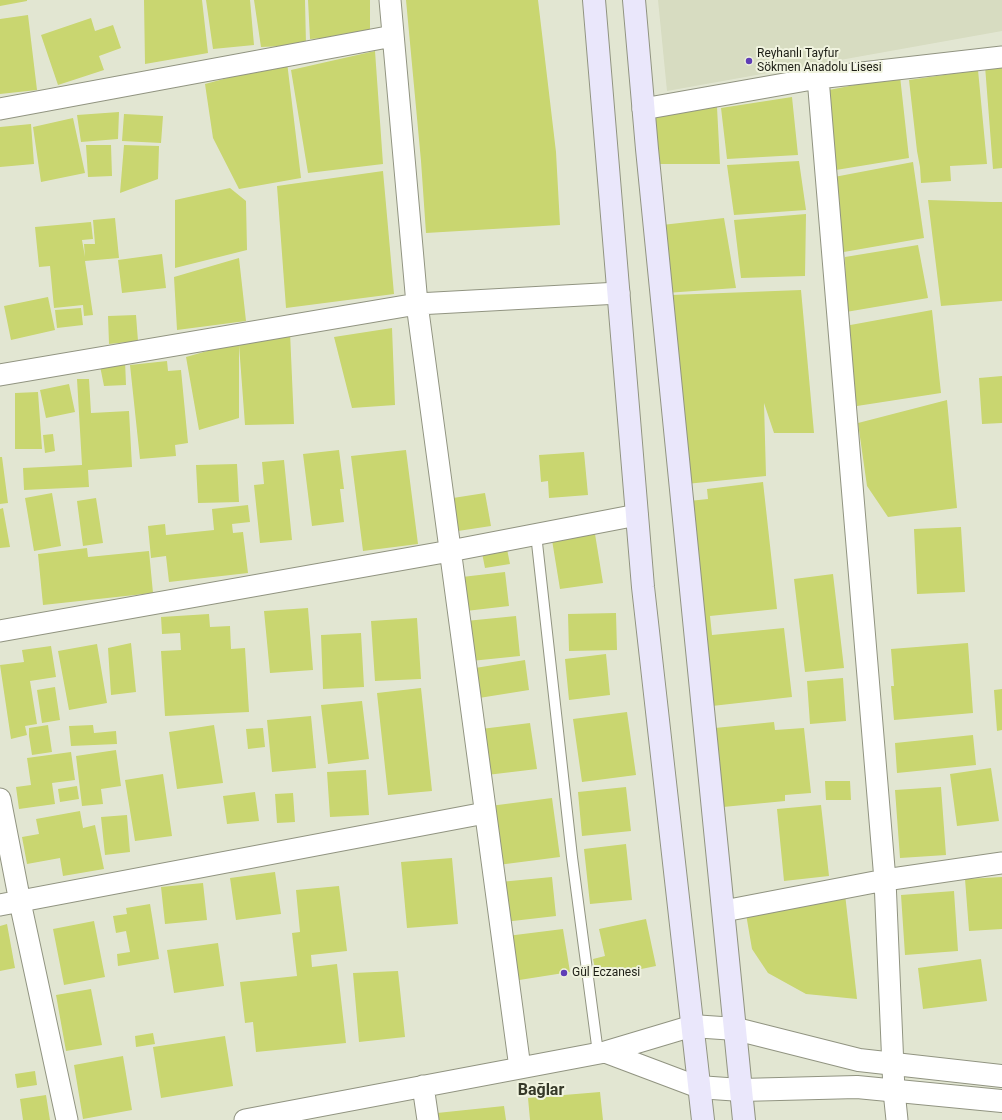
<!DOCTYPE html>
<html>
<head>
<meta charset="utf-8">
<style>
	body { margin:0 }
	canvas { display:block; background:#e2e6d2 }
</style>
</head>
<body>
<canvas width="1002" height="1120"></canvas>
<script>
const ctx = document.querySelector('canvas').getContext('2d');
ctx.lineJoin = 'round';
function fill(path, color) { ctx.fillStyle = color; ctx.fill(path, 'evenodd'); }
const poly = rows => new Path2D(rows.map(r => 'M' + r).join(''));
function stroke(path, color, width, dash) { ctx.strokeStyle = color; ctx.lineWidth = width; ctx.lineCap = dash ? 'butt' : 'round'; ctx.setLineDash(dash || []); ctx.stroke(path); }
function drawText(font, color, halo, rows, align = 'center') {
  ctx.font = font + ' Roboto,sans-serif'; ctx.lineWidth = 4; ctx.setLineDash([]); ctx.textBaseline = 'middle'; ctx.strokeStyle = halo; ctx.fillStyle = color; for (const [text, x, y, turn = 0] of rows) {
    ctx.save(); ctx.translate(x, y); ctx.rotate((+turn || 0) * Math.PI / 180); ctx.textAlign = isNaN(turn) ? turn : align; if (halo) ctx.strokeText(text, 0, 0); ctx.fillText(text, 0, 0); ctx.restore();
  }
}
const built = poly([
	[658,0,1002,0,1002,31,667,91]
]);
const building = poly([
	[0,0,27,0,27,1,0,6],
	[144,0,202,0,208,53,145,64],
	[206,0,250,0,254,45,213,49],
	[254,0,305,0,306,45,261,47],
	[308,0,370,0,370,35,310,39],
	[406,0,538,0,556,152,560,225,426,233,421,161],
	[28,15,37,90,0,94,0,19],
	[91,18,95,31,113,25,121,48,99,56,104,70,58,85,41,35],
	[375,51,383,164,308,173,291,70],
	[287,62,301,178,239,189,213,138,205,84],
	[1002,63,1002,168,993,169,985,66],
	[978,70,987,164,950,166,951,181,921,183,920,167,917,151,909,80],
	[900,76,909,158,830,171,824,91],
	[792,97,798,155,727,159,721,108],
	[717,107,720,164,654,164,650,117],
	[119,112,118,139,81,142,77,115],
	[124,114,163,116,161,143,122,141],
	[73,118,85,173,41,182,33,127],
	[31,124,34,164,0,167,0,127],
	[86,145,111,145,112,176,88,177],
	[124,145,159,146,158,179,120,193],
	[799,161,806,210,734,215,727,165],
	[913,162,924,238,838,253,829,178],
	[383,171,394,294,286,308,277,186],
	[230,188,246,201,247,250,175,268,175,200],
	[928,200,992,202,1002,202,1002,301,941,306],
	[806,214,805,276,741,278,734,220],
	[115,218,119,258,85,261,93,315,84,316,83,305,54,308,50,266,39,267,35,227,91,222,93,239,82,240,85,257,84,244,95,244,93,220],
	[724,218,736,288,666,293,662,225],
	[918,245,928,298,846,312,845,257],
	[162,254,166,288,122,293,118,260],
	[239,258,246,321,177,330,174,277],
	[801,290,814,433,774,433,764,403,766,476,686,484,671,295],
	[48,297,55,330,11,340,4,306],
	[81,308,83,325,57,328,55,310],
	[932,310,941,393,857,406,845,326],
	[136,315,138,341,109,344,108,316],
	[392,328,395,405,352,408,334,337],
	[290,332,294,424,245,425,239,345,239,418,199,430,186,357,239,342],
	[125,360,126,385,104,386,100,366],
	[167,361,168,371,181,370,188,443,175,445,176,456,140,459,130,365],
	[1002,376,1002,423,982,424,979,378],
	[77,379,89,379,91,413,129,411,132,467,88,470,89,487,24,490,23,468,82,465],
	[69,384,75,412,46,418,40,390],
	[38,392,42,449,15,449,15,393],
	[947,400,957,508,888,517,867,486,858,423],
	[53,434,55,451,45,453,43,435],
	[339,450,344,489,340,489,344,522,312,526,303,454],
	[406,450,418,544,363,551,351,456],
	[584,452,588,495,549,498,548,481,541,482,539,455],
	[0,457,2,457,8,503,0,504],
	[284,460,292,540,260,543,254,485,264,484,262,462],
	[237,464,239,502,198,503,196,465],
	[763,482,777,609,710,616,712,635,784,628,792,697,712,706,689,501,708,499,707,489],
	[52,493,61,546,34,551,25,498],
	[485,493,491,526,458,531,453,498],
	[96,498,103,543,83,546,77,501],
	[248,505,250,522,232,524,233,533,243,532,248,573,169,582,166,556,151,558,148,526,165,524,166,535,214,530,212,509],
	[3,508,10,547,0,548,0,509],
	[961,527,965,592,917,594,914,529],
	[595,534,603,583,560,589,552,540],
	[87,548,88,557,149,551,153,593,43,605,38,554],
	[507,549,510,564,485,568,482,553],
	[505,572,509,606,466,611,462,577],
	[833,574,844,668,805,672,794,579],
	[308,608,313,670,270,673,264,611],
	[616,613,617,650,569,651,568,614],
	[209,614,210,627,230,626,231,649,245,648,249,712,165,716,161,651,181,650,180,633,162,634,161,617],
	[516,616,520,656,471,661,466,621],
	[417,618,421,679,375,681,371,621],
	[361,633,364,687,323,689,321,635],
	[131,643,136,692,111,695,108,648],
	[968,643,973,713,894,720,891,686,894,686,891,649],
	[97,644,107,703,69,710,58,651],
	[51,646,56,677,30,681,37,724,25,726,27,735,11,739,0,665,24,662,22,650],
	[606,654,610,695,569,700,565,659],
	[525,660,529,690,479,698,475,668],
	[843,678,846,721,810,724,807,681],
	[55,687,60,720,42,723,37,690],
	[421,688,432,791,388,795,377,693],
	[1002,689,1002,730,997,731,994,690],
	[362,701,369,759,328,764,321,705],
	[627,712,636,775,582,782,573,719],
	[311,716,316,768,272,772,267,720],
	[774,722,775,730,804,728,811,793,785,795,785,801,723,807,715,728],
	[530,723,537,769,487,775,481,729],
	[48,725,52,752,32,755,29,736,29,728],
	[93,725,94,733,116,731,117,744,71,746,69,726],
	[214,725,223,783,177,789,169,732],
	[263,728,265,747,248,749,246,729],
	[973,735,976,765,897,773,895,743],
	[116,750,121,786,101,789,103,804,82,806,76,756],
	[71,752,75,780,52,783,55,804,19,809,16,787,31,785,27,758],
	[991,768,999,821,957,826,950,774],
	[366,770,369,815,330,817,327,772],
	[163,774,172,836,135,841,125,780],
	[825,781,850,781,851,800,826,800],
	[77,786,79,799,60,802,58,789],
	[626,787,631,831,582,836,578,792],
	[941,787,946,855,900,858,895,790],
	[255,792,259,821,227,824,223,796],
	[293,793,295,822,277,823,275,794],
	[552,798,560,857,498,865,490,806],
	[821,805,829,876,784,881,777,809],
	[80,811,83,828,95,825,104,869,63,876,60,858,27,864,22,837,39,834,36,819],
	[127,815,130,852,105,855,101,817],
	[626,844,632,900,590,904,584,849],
	[452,858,458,924,407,928,401,862],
	[275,872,281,914,236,920,230,878],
	[552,877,556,916,504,922,500,882],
	[1002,877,1002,929,969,931,965,879],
	[203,883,207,920,165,924,161,887],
	[339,886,347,951,311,955,312,967,337,964,346,1043,256,1052,253,1022,245,1023,240,982,297,976,292,933,300,932,296,890],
	[954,891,958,951,905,955,901,895],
	[845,894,857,999,806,994,768,973,752,949,746,914],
	[150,904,159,959,118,966,117,954,130,952,126,931,116,933,113,916,127,914,126,908],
	[646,919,656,966,597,978,593,959,605,956,599,929],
	[94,921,105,977,64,985,53,929],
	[7,924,15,968,0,971,0,926],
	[563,929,570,972,513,981,507,936],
	[218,943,224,986,174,993,167,950],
	[981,959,987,1001,923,1009,918,968],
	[398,971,405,1037,359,1042,353,973],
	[91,989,102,1045,66,1051,56,995],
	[153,1033,155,1044,136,1047,135,1036],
	[225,1036,233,1086,161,1098,153,1047],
	[123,1056,132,1110,83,1119,74,1065],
	[35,1071,37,1085,17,1088,15,1074],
	[600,1092,603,1120,530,1120,528,1098],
	[46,1095,50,1120,23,1120,20,1099],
	[504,1106,506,1120,437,1120,437,1113]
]);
const service = poly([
	[536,534,572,857,598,1053]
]);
const minor = poly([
	[390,0,417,304,520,1068],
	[818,78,885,880,894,1091,897,1120],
	[0,109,393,36],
	[643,109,818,78,1002,57],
	[0,375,417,304,619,293],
	[0,631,450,551,637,515],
	[0,799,20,902,67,1120],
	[0,905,485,813],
	[724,911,885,880,1002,863],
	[605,1052,698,1087],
	[423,1086,428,1120],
	[245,1120,605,1052,692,1026]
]);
const tertiary = poly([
	[692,1026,736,1029,859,1060,1002,1076],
	[698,1087,741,1090,857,1087,1002,1101]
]);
const secondary = poly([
	[594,0,643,587,703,1120],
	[634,0,647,149,744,1120]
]);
const markers = [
	[749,61,4,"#5f3eb6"],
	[564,973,4,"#5f3eb6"]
];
const poiNames = [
	["Reyhanlı Tayfur",757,54],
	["Sökmen Anadolu Lisesi",757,68],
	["Gül Eczanesi",572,973]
];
const districtNames = [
	["Bağlar",541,1091]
];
fill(built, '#d7dcc1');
fill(building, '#c9d670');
stroke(service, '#919481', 12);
stroke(minor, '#919481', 23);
stroke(tertiary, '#919481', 24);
stroke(secondary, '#919481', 24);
stroke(service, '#fff', 10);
stroke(minor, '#fff', 21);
stroke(tertiary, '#fff', 22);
stroke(secondary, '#eae7fb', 22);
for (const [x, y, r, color] of markers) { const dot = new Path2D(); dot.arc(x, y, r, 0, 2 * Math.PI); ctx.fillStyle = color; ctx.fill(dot); stroke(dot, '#f0f3df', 1.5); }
drawText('12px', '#1d1e16', '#f0f3df', poiNames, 'left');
drawText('bold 16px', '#353828', '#f0f3df', districtNames);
</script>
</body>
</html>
